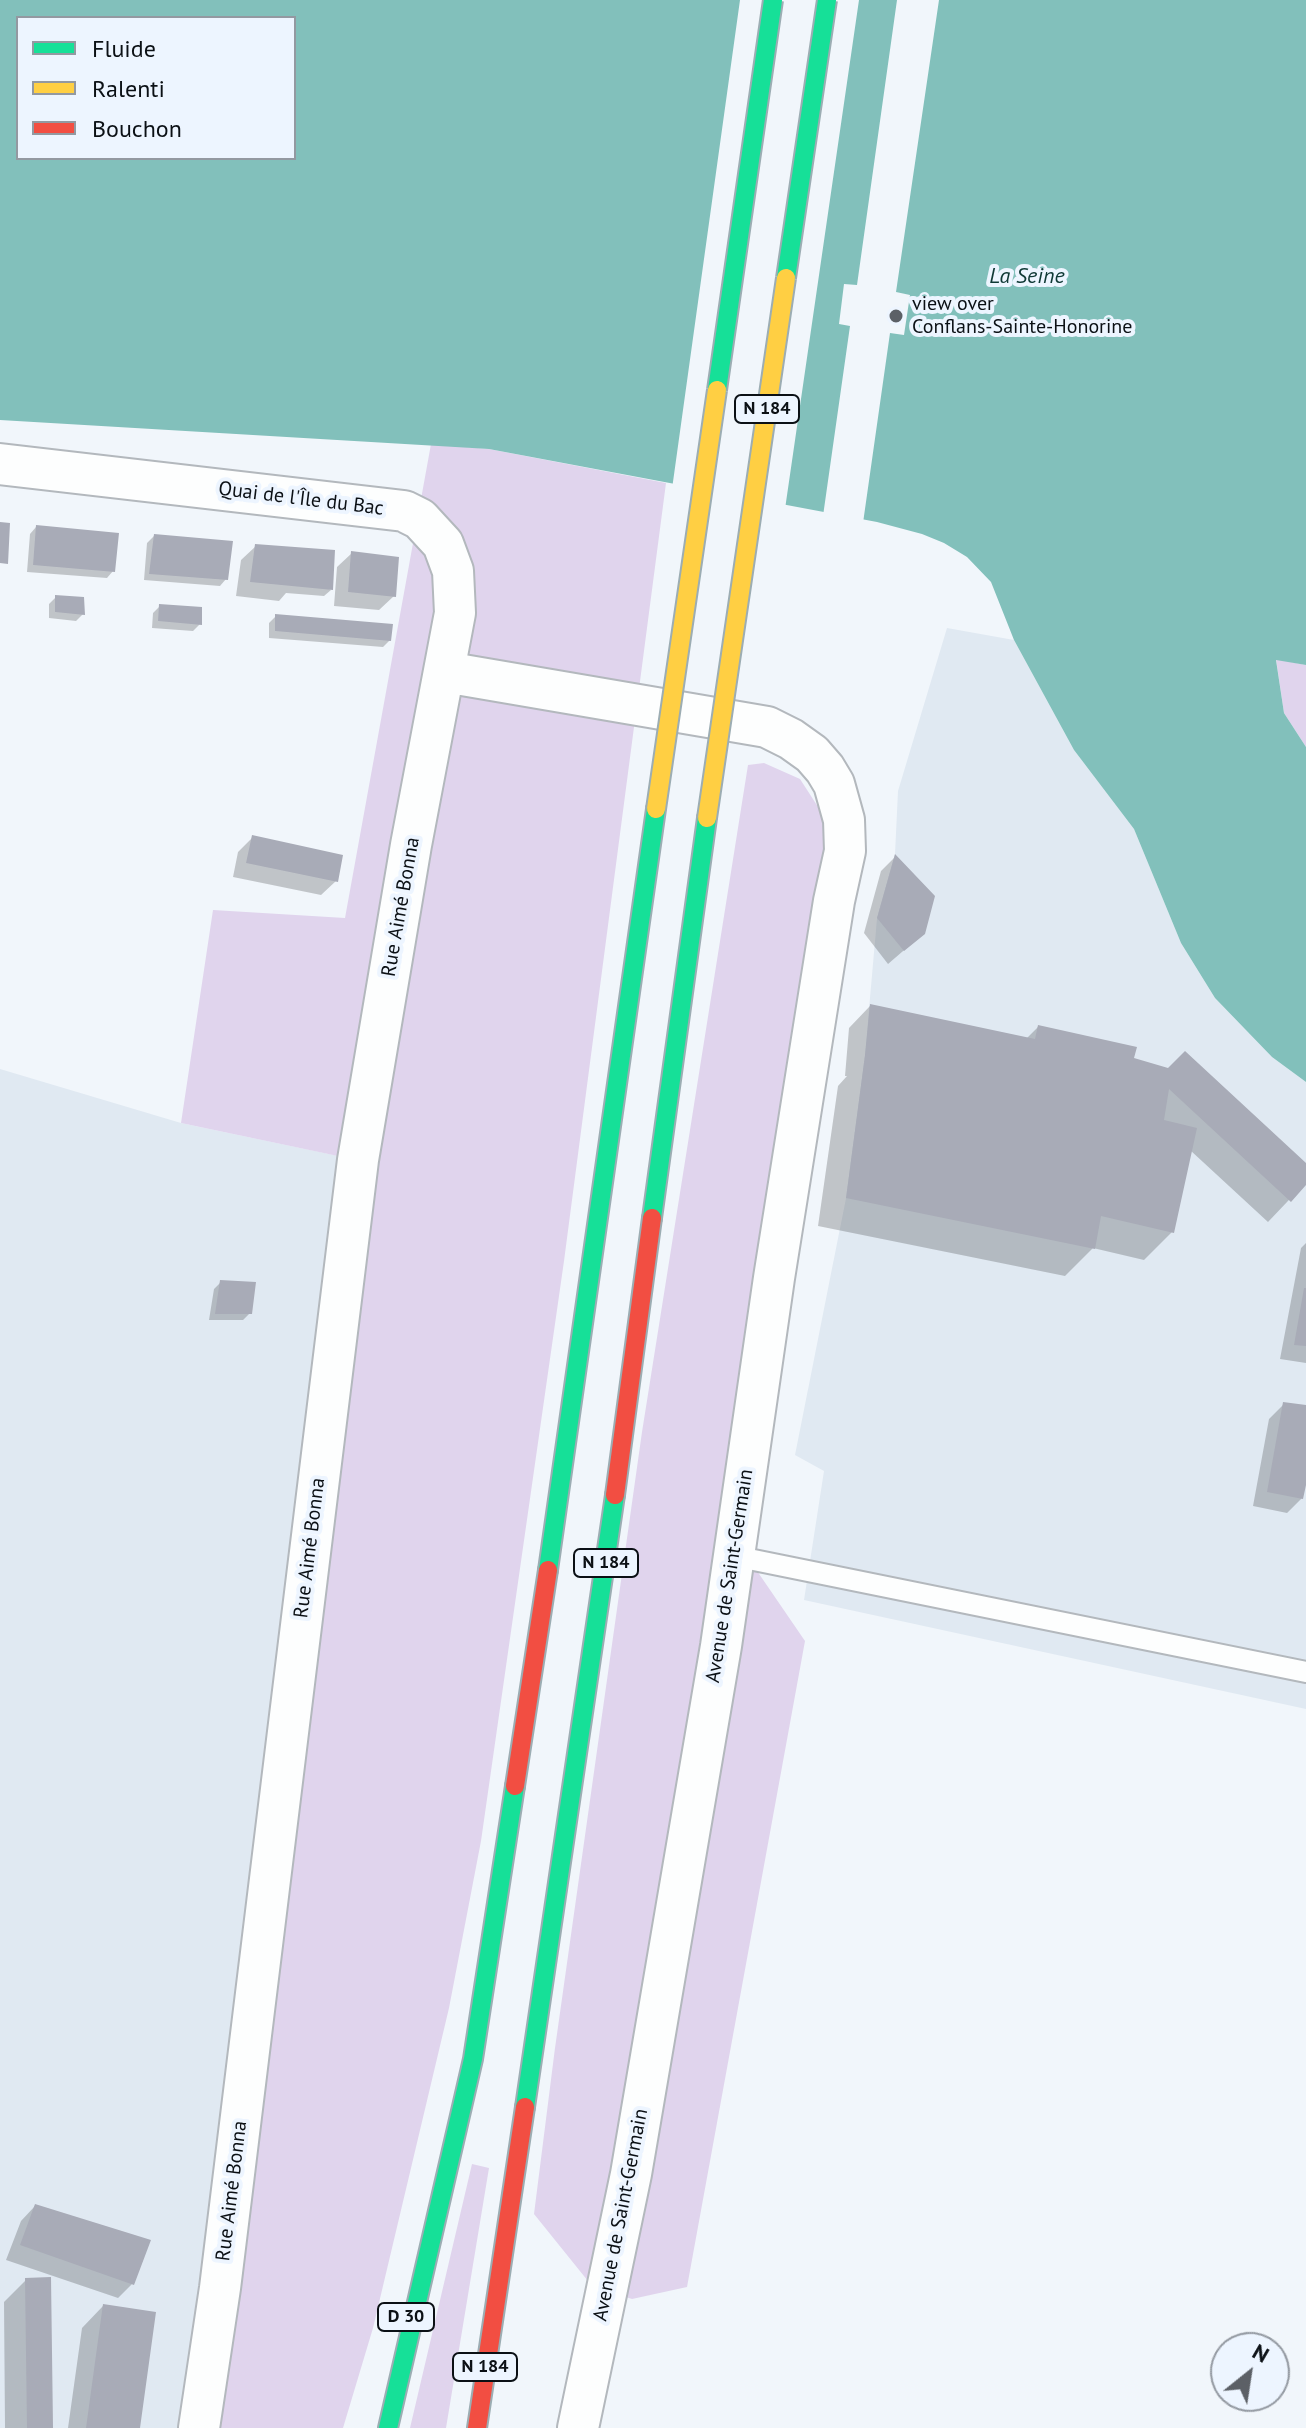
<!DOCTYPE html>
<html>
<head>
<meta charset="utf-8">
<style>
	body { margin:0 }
	#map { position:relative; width:1306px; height:2428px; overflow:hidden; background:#f1f6fb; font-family:"PT Sans",sans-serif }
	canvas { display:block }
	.legend { position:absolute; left:16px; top:16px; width:280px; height:144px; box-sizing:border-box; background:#edf5ff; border:2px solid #9399a1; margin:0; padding:10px 14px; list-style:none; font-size:24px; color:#0b1015 }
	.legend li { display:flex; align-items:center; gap:16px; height:40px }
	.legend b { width:40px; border:2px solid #9399a1 }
	.north { position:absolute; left:1210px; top:2332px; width:80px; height:80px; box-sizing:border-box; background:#edf5ff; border:2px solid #9399a1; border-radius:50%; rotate:30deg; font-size:22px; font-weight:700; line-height:32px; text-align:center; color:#0b1015 }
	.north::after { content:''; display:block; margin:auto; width:28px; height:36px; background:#5c6066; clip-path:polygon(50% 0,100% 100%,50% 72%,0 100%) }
</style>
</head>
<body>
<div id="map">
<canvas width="1306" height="2428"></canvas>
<ul class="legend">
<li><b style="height:10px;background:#16e098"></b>Fluide</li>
<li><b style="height:10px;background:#ffcf43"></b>Ralenti</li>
<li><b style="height:10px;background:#f24e42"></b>Bouchon</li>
</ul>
<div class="north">N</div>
</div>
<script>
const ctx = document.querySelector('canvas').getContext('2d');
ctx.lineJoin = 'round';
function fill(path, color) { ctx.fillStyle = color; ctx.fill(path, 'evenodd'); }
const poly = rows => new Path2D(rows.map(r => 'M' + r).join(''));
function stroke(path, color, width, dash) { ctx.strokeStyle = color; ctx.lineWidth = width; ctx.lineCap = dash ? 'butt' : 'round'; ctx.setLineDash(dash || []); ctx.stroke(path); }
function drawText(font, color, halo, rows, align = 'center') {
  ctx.font = font + ' "PT Sans",sans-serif'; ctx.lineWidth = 8; ctx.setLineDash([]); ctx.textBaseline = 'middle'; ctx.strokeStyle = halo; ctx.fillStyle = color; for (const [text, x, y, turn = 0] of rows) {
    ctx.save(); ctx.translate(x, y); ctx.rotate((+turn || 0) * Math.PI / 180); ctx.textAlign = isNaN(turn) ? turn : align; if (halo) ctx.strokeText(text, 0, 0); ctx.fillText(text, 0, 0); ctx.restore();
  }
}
const built = poly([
	[947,628,1014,640,1074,750,1134,829,1181,943,1215,998,1272,1057,1306,1082,1306,1709,804,1600,824,1471,795,1455,846,1198,865,1055,877,918,895,854,898,791],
	[0,1069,181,1123,358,1160,199,2428,0,2428]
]);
const green = poly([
	[431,444,489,449,666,483,564,1261,481,1841,449,2008,373,2328,343,2428,199,2428,357,1160,181,1123,213,910,345,918],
	[1276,659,1306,665,1306,747,1284,713],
	[764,763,800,779,822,813,827,830,729,1530,805,1641,687,2287,632,2299,592,2286,534,2214,555,2048,642,1432,748,765],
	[472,2164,489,2168,446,2428,410,2428]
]);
const water = poly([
	[0,0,1306,0,1306,665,1276,660,1284,713,1306,747,1306,1082,1272,1057,1215,998,1181,943,1134,829,1074,750,1014,640,991,582,967,557,944,543,922,534,877,522,489,449,0,420],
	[18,18,294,18,294,158,18,158]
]);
const pier = poly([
	[740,0,859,0,785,509,672,489],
	[897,0,939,0,896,292,910,295,904,335,890,333,863,523,823,516,850,326,839,324,844,284,857,285]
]);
const shadow = poly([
	[36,527,113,571,107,578,27,572,30,534],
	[154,536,226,579,220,586,144,580,147,543],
	[256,546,331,590,324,596,286,593,279,601,236,596,241,560],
	[352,553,394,596,379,610,334,606,337,567],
	[56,597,83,614,76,621,49,618,49,604],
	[160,606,200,624,193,631,152,628,153,613],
	[276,616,390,640,383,647,269,638,269,623],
	[253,837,336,881,321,895,233,877,238,852],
	[895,857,924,933,888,964,864,933,881,871],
	[870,1006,1026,1039,1038,1027,1132,1060,1306,1166,1306,1182,1268,1222,1190,1150,1172,1232,1144,1260,1093,1248,1065,1276,818,1226,838,1086,847,1076,845,1076,849,1028],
	[1306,1243,1306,1363,1280,1359,1301,1248],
	[221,1282,250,1313,243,1320,209,1320,214,1289],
	[1284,1404,1306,1407,1306,1473,1302,1498,1287,1513,1253,1506,1269,1419],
	[35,2206,132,2284,118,2298,6,2260,21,2221],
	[26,2280,51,2428,5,2428,4,2302],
	[103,2306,138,2428,68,2428,82,2328]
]);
const building = poly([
	[0,522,10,523,8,564,0,563],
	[36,525,119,533,115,572,33,565],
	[154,534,233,541,228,580,149,574],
	[255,544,335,550,333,590,250,582],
	[351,551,399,557,396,597,348,592],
	[55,595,84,597,85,615,55,612],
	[159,604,202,607,202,625,158,621],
	[275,614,393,624,391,641,275,631],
	[252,835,343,855,338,882,246,863],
	[895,854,935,896,925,934,904,951,877,918],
	[870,1004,1035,1039,1038,1025,1137,1047,1134,1058,1168,1068,1185,1051,1306,1163,1306,1185,1291,1202,1169,1089,1164,1120,1197,1128,1174,1233,1101,1216,1095,1249,846,1198,865,1055],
	[220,1280,256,1282,252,1314,215,1314],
	[1304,1288,1306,1288,1306,1346,1294,1345],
	[1283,1402,1306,1405,1306,1485,1303,1499,1267,1492],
	[35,2204,151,2240,134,2285,20,2245],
	[51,2277,53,2428,27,2428,25,2278],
	[103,2304,156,2312,140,2428,86,2428]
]);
const lane = poly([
	[734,1556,1306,1672]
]);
const street = poly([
	[0,464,404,511,420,519,443,544,453,571,455,613,411,845,358,1160,220,2288,199,2428],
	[445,672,767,727,791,739,812,754,825,769,834,784,844,820,845,851,834,901,774,1278,721,1646,631,2174,578,2428]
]);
const fast = poly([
	[652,1218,707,818],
	[548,1570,656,809],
	[525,2107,615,1495],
	[388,2428,473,2059,515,1786]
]);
const jam = poly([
	[615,1495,652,1218],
	[515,1786,548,1570],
	[477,2428,525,2107]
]);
const fastBridge = poly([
	[786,278,827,0],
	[717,390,773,0]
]);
const slowBridge = poly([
	[656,809,717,390],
	[707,818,786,278]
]);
const markers = [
	[896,316,8,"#5c6066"]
];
const shields = [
	[767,409,64],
	[606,1563,64],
	[406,2317,56],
	[485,2367,64]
];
const shieldNames = [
	["N 184",767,409],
	["N 184",606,1563],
	["D 30",406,2317],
	["N 184",485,2367]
];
const poiNames = [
	["view over",912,304],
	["Conflans-Sainte-Honorine",912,327]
];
const streetNames = [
	["Quai de l'Île du Bac",301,499,7],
	["Rue Aimé Bonna",401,907,-80],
	["Rue Aimé Bonna",310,1548,-83],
	["Avenue de Saint-Germain",730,1576,-81],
	["Rue Aimé Bonna",232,2191,-83],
	["Avenue de Saint-Germain",621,2215,-79]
];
const waterNames = [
	["La Seine",1027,277]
];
fill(built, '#e0e9f2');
fill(green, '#e0d4ed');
fill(water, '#82c0bb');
fill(pier, '#f1f6fb');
fill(shadow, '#0003');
fill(building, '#a8abb7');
stroke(lane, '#b3b8bd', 24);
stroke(street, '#b3b8bd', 44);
stroke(fast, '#9cadb3', 22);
stroke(jam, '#9cadb3', 22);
stroke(lane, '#fdfefe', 20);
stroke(street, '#fdfefe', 40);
stroke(fast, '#16e098', 18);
stroke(jam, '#f24e42', 18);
stroke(fastBridge, '#9cadb3', 22, []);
stroke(slowBridge, '#9cadb3', 22, []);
stroke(fastBridge, '#16e098', 18);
stroke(slowBridge, '#ffcf43', 18);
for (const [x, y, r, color] of markers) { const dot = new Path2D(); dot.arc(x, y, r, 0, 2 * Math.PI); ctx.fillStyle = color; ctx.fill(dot); stroke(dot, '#edf5ff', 3); }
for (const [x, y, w] of shields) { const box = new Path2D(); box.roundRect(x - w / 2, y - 14, w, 28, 6); ctx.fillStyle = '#edf5ff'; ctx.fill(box); stroke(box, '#0b1015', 2); }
drawText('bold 18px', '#0b1015', null, shieldNames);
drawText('20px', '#0b1015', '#edf5ff', poiNames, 'left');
drawText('20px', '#0b1015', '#edf5ff', streetNames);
drawText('italic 22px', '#0f3935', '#edf5ff', waterNames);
</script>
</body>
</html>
